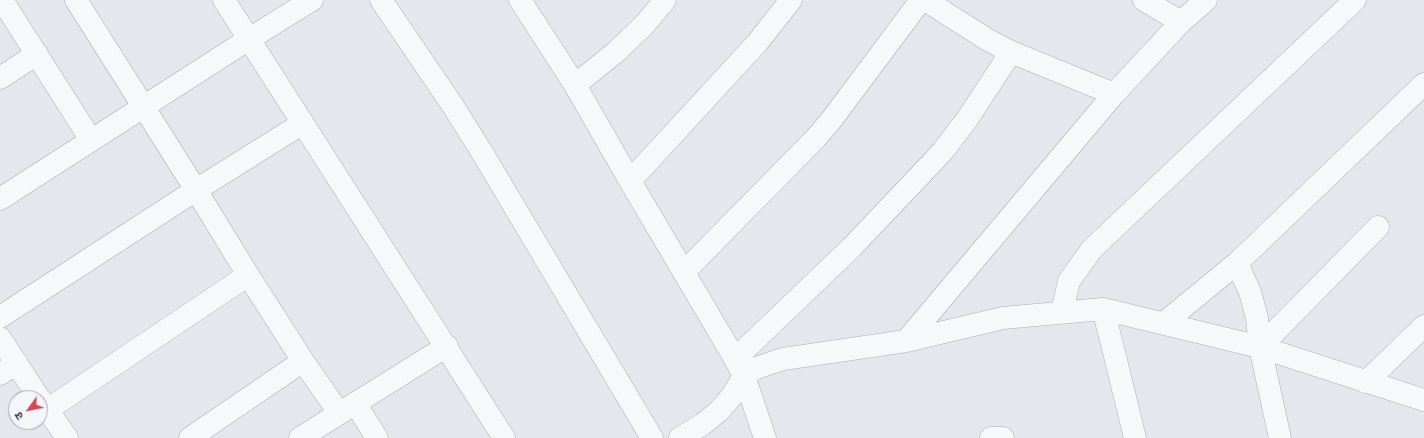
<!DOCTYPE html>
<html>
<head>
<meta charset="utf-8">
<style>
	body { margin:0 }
	#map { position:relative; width:1424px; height:438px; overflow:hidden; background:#e4e7ec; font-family:Inter,"Noto Sans Devanagari",sans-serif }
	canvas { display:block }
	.north { position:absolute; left:8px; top:390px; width:40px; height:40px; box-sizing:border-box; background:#f4f6f9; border:1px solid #a4a8b1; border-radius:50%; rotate:237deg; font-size:11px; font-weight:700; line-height:16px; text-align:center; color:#2b3445 }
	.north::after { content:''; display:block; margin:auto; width:14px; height:18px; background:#d1495b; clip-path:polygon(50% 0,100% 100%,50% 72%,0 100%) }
</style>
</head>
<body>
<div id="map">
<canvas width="1424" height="438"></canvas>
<div class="north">उ</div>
</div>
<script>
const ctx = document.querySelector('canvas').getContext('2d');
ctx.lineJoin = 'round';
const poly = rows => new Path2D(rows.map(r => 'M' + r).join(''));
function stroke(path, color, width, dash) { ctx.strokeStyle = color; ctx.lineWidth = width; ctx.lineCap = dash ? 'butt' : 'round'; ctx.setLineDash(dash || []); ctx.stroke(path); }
const street = poly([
	[2,0,91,140],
	[76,0,196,190,248,275,303,361,339,413],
	[224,0,504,438],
	[381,0,453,106,483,154,652,438],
	[520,0,575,85,630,181,735,359,744,376,765,438],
	[925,0,988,40,1011,52,1114,94],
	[1144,0,1181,22],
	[0,78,37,54],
	[575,85,616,52,645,24,665,0],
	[630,181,757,43,791,0],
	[0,199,249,39,312,0],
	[1237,263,1250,292,1257,318,1260,347,1280,438],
	[684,272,816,138,832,119,921,0],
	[1103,309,1113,348,1135,438],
	[1062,312,1069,281,1092,249,1355,0],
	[0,317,196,190,303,123],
	[1164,323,1237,263,1424,84],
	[0,338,39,398],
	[906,341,1114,94,1181,22,1206,0],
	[1260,347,1378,227],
	[735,359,852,247,943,151,968,118,1011,52],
	[0,374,17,363],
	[1366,382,1424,326],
	[40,399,67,438],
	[355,403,377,438],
	[47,410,248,275],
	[190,438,303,361],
	[300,438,447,346],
	[680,438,703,424,719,411,732,396,744,376,756,368,783,359,906,341,1003,318,1103,309,1260,347,1424,400],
	[991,438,1003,438]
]);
stroke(street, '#a9aeb7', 23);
stroke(street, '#f7f8fa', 22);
</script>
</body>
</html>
